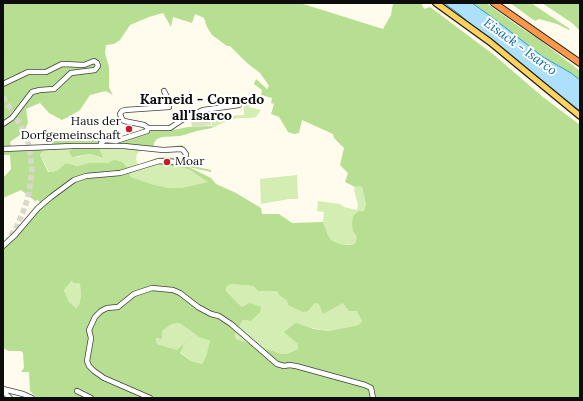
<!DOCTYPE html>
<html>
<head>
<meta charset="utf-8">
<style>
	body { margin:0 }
	#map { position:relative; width:583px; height:401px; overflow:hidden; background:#fffbed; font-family:Lora,serif }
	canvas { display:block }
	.frame { position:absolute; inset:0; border:4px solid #0d0d0d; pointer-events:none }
</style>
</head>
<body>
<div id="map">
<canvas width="583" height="401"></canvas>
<div class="frame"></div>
</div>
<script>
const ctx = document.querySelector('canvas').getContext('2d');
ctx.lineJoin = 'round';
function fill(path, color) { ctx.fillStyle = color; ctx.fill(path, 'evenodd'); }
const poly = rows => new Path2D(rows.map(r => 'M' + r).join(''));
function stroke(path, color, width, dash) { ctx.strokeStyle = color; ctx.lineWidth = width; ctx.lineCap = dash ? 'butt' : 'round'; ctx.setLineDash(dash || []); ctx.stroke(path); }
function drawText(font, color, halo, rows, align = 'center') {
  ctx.font = font + ' Lora,serif'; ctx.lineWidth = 4; ctx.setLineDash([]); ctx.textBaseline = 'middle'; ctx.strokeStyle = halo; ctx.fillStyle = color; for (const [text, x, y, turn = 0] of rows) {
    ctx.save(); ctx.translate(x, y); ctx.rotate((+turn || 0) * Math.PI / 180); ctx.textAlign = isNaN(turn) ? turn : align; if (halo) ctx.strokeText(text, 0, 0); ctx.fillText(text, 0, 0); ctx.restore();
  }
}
const green = poly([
	[250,103,249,107,261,110,256,117,250,118,238,118,225,122,212,128,212,117,244,115,244,104],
	[71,148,77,157,90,154,102,158,99,148,142,149,137,154,136,159,138,165,129,169,112,162,108,163,89,163,77,166,66,163,58,170,53,172,49,172,40,155,44,150],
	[162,163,170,167,184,168,190,170,209,182,181,188,169,188,155,185,131,177,130,174,141,169],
	[297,175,298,199,289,199,261,204,260,179],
	[359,185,362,187,366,204,356,243,353,245,340,244,331,240,328,235,323,222,324,212,317,211,318,201,340,204,344,207,357,210,358,205,354,190,355,187],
	[69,281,71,281,72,282,79,283,80,285,81,295,79,305,76,308,69,302,64,290],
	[231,284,253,286,258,291,277,291,280,296,308,311,315,303,319,304,343,303,357,310,362,322,358,325,329,331,301,326,298,349,287,354,282,354,236,339,235,336,236,332,243,320,251,321,242,307,226,291,226,287],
	[179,323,199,337,210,341,206,356,202,364,191,361,180,352,183,347,177,350,157,344,156,341,162,331,172,324]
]);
const forest = poly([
	[3,3,300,3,383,29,391,15,393,3,421,3,424,9,430,7,494,55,543,97,580,125,580,398,37,398,30,391,29,372,21,372,24,368,23,353,21,351,9,351,3,348,3,288,4,286,3,284,3,245,40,203,38,200,35,201,21,190,3,198,3,178,11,169,10,155,3,155],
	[163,13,171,27,173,17,192,23,195,14,204,18,207,27,212,35,227,46,230,46,247,63,260,73,269,86,267,89,256,79,254,84,262,90,261,95,272,98,271,103,274,104,271,114,279,117,288,132,294,134,299,133,302,120,333,134,334,138,344,148,340,165,348,173,345,182,355,187,359,186,362,187,366,204,364,211,359,211,353,216,352,225,353,231,357,237,356,242,353,245,348,245,340,244,331,240,328,235,323,222,292,223,279,214,262,214,261,208,236,193,216,184,211,178,189,167,211,172,211,170,183,164,187,160,188,153,187,150,182,145,169,147,154,147,154,143,157,139,162,137,180,136,197,131,212,128,212,126,188,127,173,130,156,130,116,138,104,137,100,141,66,135,50,143,40,146,11,147,10,142,20,135,25,130,28,122,26,109,40,103,49,113,62,120,70,116,80,110,90,95,106,91,113,95,109,88,109,67,105,53,106,45,114,44,120,40,130,25,149,17],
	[71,148,72,150,69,151,72,157,90,154,103,158,99,148,181,151,184,155,182,159,180,159,168,157,156,158,129,169,122,162,114,160,108,163,89,163,77,166,66,163,58,170,53,172,48,172,40,155,44,150],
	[162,163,165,166,184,168,190,170,208,182,181,188,169,188,155,185,131,177,130,174,141,169],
	[71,281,74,283,79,283,80,285,81,295,79,305,76,308,69,302,64,290],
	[231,284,253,286,258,291,277,291,280,296,287,300,288,305,303,312,308,311,315,303,319,304,323,314,343,303,349,311,357,311,362,322,358,325,329,331,314,329,296,323,284,332,298,344,298,349,287,354,282,354,236,339,235,336,236,332,243,320,251,321,260,312,261,307,250,303,242,307,226,291,226,287],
	[179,323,195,334,177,350,157,344,156,341,157,338,162,339,162,331,172,324],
	[195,334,199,337,210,341,206,356,202,364,191,361,180,353,183,347,183,344],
	[472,3,486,3,524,30,536,37,580,71,580,80,571,73,543,57,493,18],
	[510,3,531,3,570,29,569,30,557,24,539,19,535,21],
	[542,3,580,3,580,31,572,23]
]);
const cemetery = poly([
	[197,118,206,119,206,118,210,118,211,125,192,127,191,121]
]);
const water = poly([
	[444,3,472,3,493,18,543,57,571,73,580,80,580,111,476,29,459,14,444,3]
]);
const majorTunnel = poly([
	[3,97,16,117,26,137,29,146,32,169,29,193,25,207,17,226,8,240]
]);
const minor = poly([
	[3,84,28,72,46,72,62,64,84,65,94,61,97,63,98,66,95,70,71,73,54,89,40,90,32,92,12,118,3,124],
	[148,128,144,125,124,121,122,119,120,114,122,111,125,110,169,107,168,99,164,91],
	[102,146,101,143,105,140,116,141,147,131,148,128,170,128,182,120,203,110,239,105],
	[3,149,73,146,124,146,163,150,181,149,183,150,186,154,185,160,180,162,159,161,120,173,86,176,74,180,51,197,38,208,15,235,3,246],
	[3,389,23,394,32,398],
	[3,391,10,398],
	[77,391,91,398],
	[150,398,104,378,94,371,89,366,87,361,91,338,89,330,95,317,101,311,107,308,118,307,134,294,152,288,173,290,180,293,198,307,211,314,219,316,231,324,277,364,284,366,289,365,296,366,365,385,371,388,373,398]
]);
const major = poly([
	[436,3,490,42,580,116]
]);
const highway = poly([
	[494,3,580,63]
]);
const markers = [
	[129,129,4,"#c81927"],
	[167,162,4,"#c81927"]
];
const poiNames = [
	["Haus der",121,122],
	["Dorfgemeinschaft",121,136],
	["Moar",175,162,"left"]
];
const waterNames = [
	["Eisack - Isarco",520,47,36]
];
const quarterNames = [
	["Karneid - Cornedo",202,100],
	["all'Isarco",202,116]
];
fill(green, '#d3edb3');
fill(forest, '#b6df91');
fill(cemetery, '#d7e3bc');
fill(water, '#ade0fb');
stroke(water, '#2e99d8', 1);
stroke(majorTunnel, '#dbd7cb', 5.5, [5.5, 3]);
stroke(minor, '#404040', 6);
stroke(major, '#1e1e1e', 8);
stroke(highway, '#1e1e1e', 8);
stroke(minor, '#fff', 4.5);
stroke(major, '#ffd35d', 5.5);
stroke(highway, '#ff984b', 6);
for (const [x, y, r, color] of markers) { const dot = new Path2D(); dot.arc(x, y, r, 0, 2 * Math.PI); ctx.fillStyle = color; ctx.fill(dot); stroke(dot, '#fff', 1.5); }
drawText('12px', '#0d0d0d', '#fff', poiNames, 'right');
drawText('italic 13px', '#0c69a9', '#fff', waterNames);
drawText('bold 14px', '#0d0d0d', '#fff', quarterNames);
</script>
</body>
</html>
